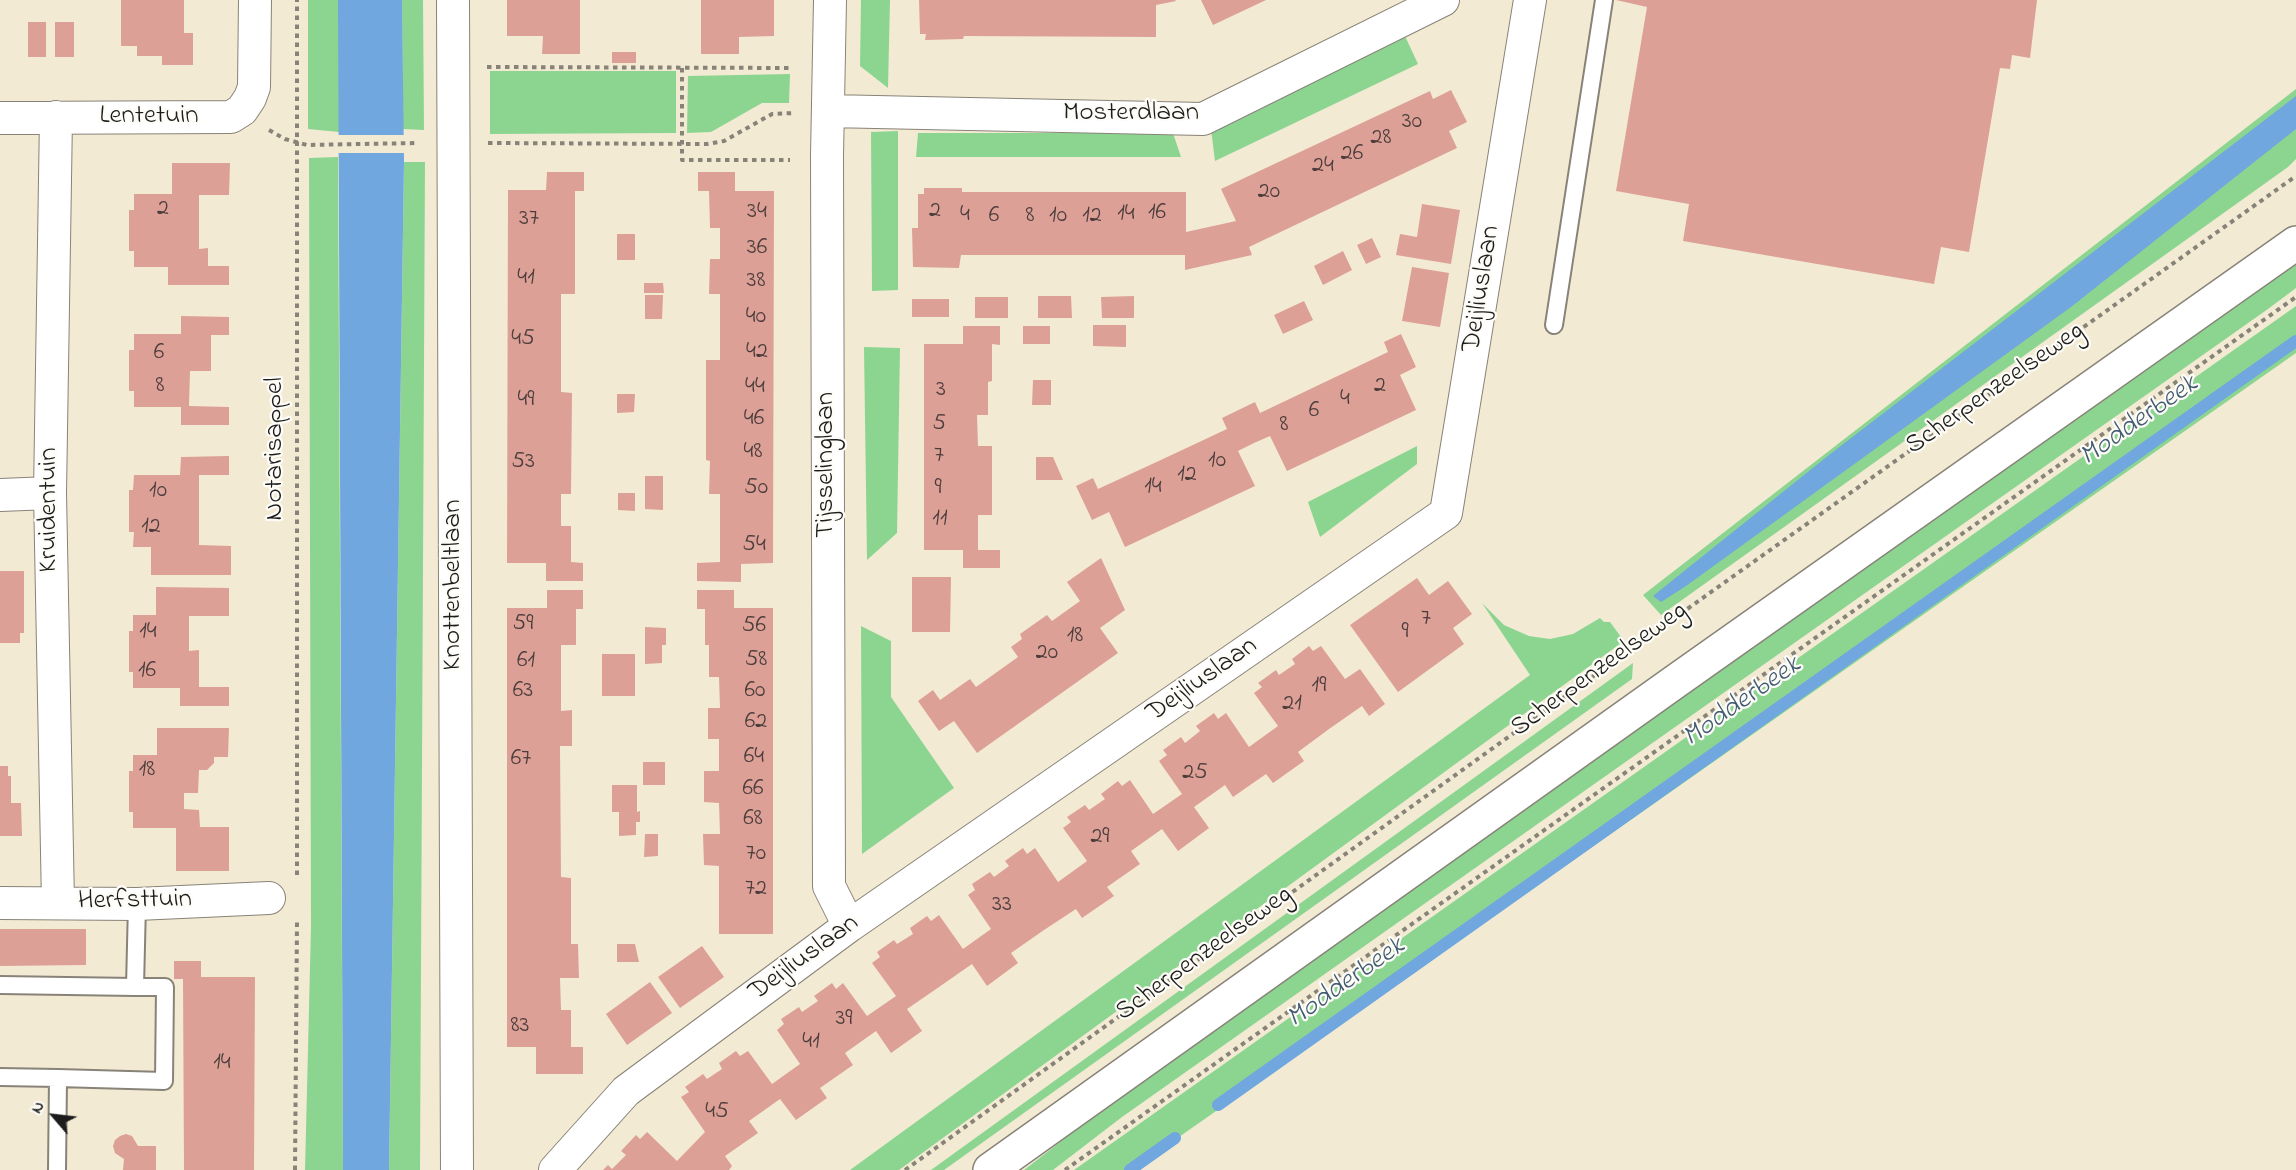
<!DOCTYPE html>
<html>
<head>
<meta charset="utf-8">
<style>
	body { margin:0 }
	#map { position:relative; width:2296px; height:1170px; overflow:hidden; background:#f3ead4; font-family:"Indie Flower",sans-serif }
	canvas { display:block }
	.north { position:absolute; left:24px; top:1086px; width:60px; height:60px; -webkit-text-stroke:4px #fdfcf7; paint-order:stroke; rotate:298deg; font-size:16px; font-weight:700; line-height:24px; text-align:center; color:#1c1c1c }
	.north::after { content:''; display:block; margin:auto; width:21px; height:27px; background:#1c1c1c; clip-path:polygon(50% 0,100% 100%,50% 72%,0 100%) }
</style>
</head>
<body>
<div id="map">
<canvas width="2296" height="1170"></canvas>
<div class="north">N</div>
</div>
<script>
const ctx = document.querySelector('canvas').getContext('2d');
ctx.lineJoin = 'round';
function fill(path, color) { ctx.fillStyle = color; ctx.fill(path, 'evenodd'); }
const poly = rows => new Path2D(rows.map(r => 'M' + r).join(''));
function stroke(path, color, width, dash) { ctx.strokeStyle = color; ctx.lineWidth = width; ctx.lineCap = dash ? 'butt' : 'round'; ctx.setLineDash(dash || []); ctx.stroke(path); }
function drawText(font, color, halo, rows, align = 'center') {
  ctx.font = font + ' "Indie Flower",sans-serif'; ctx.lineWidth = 4.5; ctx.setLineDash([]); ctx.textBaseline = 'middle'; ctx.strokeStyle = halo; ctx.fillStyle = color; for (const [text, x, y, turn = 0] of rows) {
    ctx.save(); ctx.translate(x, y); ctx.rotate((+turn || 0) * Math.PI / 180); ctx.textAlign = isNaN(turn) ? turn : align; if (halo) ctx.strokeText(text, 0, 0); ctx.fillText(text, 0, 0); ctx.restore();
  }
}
const green = poly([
	[308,0,339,0,339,132,308,129],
	[402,0,423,0,424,130,403,129],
	[861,0,890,0,888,88,860,66],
	[1405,36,1418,64,1215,161,1211,129],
	[490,71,676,71,676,133,490,134],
	[790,74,789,103,762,103,711,132,687,133,688,76],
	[2296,89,2296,159,2288,167,1661,615,1643,595],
	[898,131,898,290,872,291,871,132],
	[918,133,1173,133,1181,157,916,157],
	[338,157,343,1170,305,1170,311,927,309,158],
	[404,162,425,162,420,1170,389,1170],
	[2296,264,2296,288,2268,309,1122,1117,1053,1170,1024,1170,1139,1081],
	[2296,306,2296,353,1132,1170,1074,1170],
	[864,347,900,348,897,533,867,560],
	[1417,446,1417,464,1320,537,1308,502],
	[1482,603,1504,625,1529,636,1550,639,1573,634,1600,618,1604,622,1610,622,1624,641,899,1170,850,1170,1530,675],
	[861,626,891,641,891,697,954,788,862,854],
	[1633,663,1632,679,944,1170,931,1170]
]);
const water = poly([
	[338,0,402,0,404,162,389,1170,343,1170],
	[2296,96,2296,129,2071,307,1686,586,1661,602,1653,596,1829,455]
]);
const pier = poly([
	[335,135,406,135,407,153,335,153]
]);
const stream = poly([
	[1218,1105,2296,341],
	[1130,1170,1175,1138]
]);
const building = poly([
	[121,0,184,0,184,33,193,33,193,65,162,65,162,56,137,56,137,46,121,46],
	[507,0,580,0,580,54,542,54,543,36,507,36],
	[701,0,774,0,774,36,739,37,739,54,701,54],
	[919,0,1175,0,1176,1,1156,5,1156,37,964,36,963,39,925,40,926,34,920,34],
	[1201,0,1266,0,1213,25],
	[1616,0,2037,0,2030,58,2012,55,2010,69,2000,68,1969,252,1941,247,1934,284,1683,241,1689,204,1616,191,1647,7],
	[28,22,46,22,46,57,28,57],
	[55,22,74,22,74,57,55,57],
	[612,52,636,52,636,63,612,63],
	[1451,90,1467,122,1449,131,1457,148,1249,247,1252,255,1185,270,1185,255,961,255,959,268,913,267,912,228,918,228,918,194,924,194,924,188,962,188,962,192,1186,192,1186,232,1236,221,1221,189,1430,91,1433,99],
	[172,163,230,163,229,195,199,195,199,249,208,248,208,266,229,266,229,285,168,285,168,267,134,267,134,251,129,251,129,210,134,210,134,194,172,194],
	[547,172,584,172,584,191,575,191,575,294,561,294,561,392,572,393,571,494,561,494,561,526,571,526,571,562,583,563,583,581,546,581,546,563,507,563,508,190,546,190],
	[698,172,735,172,735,191,774,191,773,563,741,564,741,582,697,581,697,563,720,562,720,494,709,494,710,461,706,460,706,360,720,360,720,294,709,294,710,259,720,259,720,228,710,228,709,191,698,191],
	[1422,204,1460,210,1451,264,1396,255,1400,234,1417,237],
	[617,234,635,234,635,260,617,260],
	[1372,238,1381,257,1366,264,1357,245],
	[1343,251,1352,270,1323,285,1314,266],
	[1412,267,1449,273,1440,327,1402,321],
	[644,283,663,283,664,293,644,293],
	[645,295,663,295,662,319,645,319],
	[1038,296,1071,296,1072,318,1038,318],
	[1134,296,1134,318,1102,318,1101,297],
	[975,297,1008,297,1008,318,975,318],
	[912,299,949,299,949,317,912,317],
	[1304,301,1313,320,1283,334,1274,315],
	[181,316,229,317,229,335,211,335,211,371,190,371,189,406,229,407,229,425,181,425,181,407,134,407,134,391,129,391,129,350,134,350,134,334,181,334],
	[1093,325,1126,325,1126,347,1093,346],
	[963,326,1000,326,1000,345,992,344,992,381,988,382,988,415,977,415,978,446,992,446,992,515,978,515,978,550,1000,550,1000,568,963,568,963,550,924,550,924,344,963,344],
	[1023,326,1050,326,1050,344,1023,344],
	[1401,334,1416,367,1400,375,1416,410,1287,471,1270,436,1254,443,1238,451,1255,486,1125,547,1109,512,1092,520,1076,486,1093,478,1098,489,1163,459,1227,429,1222,418,1255,402,1260,413,1388,352,1384,342],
	[1033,380,1051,380,1051,405,1032,405],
	[617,394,635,394,634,412,617,413],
	[229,456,229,475,199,475,199,545,231,546,231,575,151,575,151,547,133,547,134,532,129,532,129,490,133,490,134,475,180,475,181,457],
	[1036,457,1053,457,1063,480,1036,480],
	[645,476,663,476,663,510,645,509],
	[618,493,635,493,635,511,618,510],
	[1101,558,1125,610,1100,628,1118,653,977,753,954,721,939,731,918,701,933,690,940,700,970,679,976,687,1018,657,1011,647,1022,639,1020,634,1047,615,1052,621,1080,601,1067,582],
	[0,571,24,571,24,633,20,633,20,643,0,643],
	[912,577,951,577,950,632,912,632],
	[1417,578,1429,595,1448,581,1472,614,1453,628,1464,644,1398,692,1350,625],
	[156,587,229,588,229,616,189,616,189,651,199,650,199,687,229,687,229,706,180,706,180,688,133,688,133,672,129,672,129,631,133,631,133,615,156,615],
	[547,590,583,590,583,609,576,609,576,645,561,645,561,711,572,710,572,746,560,746,561,877,571,878,571,944,578,944,579,978,560,978,561,1010,571,1010,571,1047,583,1047,583,1074,536,1074,536,1047,507,1047,507,608,547,608],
	[697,590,734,590,734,608,773,608,773,934,719,934,719,866,704,865,703,834,720,834,719,803,704,802,704,771,719,771,719,739,708,739,708,708,720,708,719,677,709,677,709,645,705,645,705,609,697,609],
	[645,627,666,628,666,645,662,645,662,663,645,664],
	[1309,646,1313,651,1321,646,1345,679,1360,669,1385,704,1369,716,1362,706,1329,729,1298,752,1304,761,1273,783,1266,774,1233,797,1225,785,1194,807,1209,828,1178,851,1162,829,1131,851,1140,864,1107,887,1114,896,1082,918,1076,909,1044,930,1011,953,1018,963,987,986,972,964,939,987,907,1009,922,1031,891,1053,876,1031,845,1053,853,1065,820,1088,827,1098,796,1120,780,1099,749,1121,758,1133,725,1156,732,1166,729,1170,603,1170,608,1165,612,1169,626,1155,621,1151,636,1135,640,1139,647,1132,677,1161,705,1132,681,1097,689,1092,685,1087,703,1074,707,1079,722,1069,719,1063,736,1051,740,1056,748,1051,772,1084,800,1064,777,1030,784,1024,781,1019,799,1007,802,1012,818,1001,814,996,832,983,836,989,843,983,867,1016,896,996,872,963,880,957,877,952,894,940,897,944,913,934,910,928,927,916,931,921,939,915,963,949,991,929,968,895,975,890,972,884,990,872,994,877,1009,866,1005,861,1023,848,1027,854,1035,848,1058,882,1087,861,1063,828,1071,822,1067,817,1085,805,1089,810,1105,799,1101,794,1118,781,1122,786,1130,780,1153,814,1182,794,1159,761,1167,755,1163,750,1181,737,1185,743,1200,731,1196,726,1214,713,1218,719,1226,713,1249,747,1278,726,1254,693,1262,687,1258,683,1276,670,1279,675,1295,664,1292,659],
	[602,654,635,654,635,696,602,696],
	[157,728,229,728,228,757,214,757,214,763,207,770,199,770,198,793,184,793,184,809,199,810,200,827,229,827,229,871,176,871,176,828,133,828,133,812,129,812,129,771,133,771,133,755,157,755],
	[643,762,665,762,665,785,643,785],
	[0,766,8,766,8,776,11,776,11,803,21,803,22,836,0,836],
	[612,785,637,785,637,812,640,811,640,822,636,822,636,835,619,836,619,812,612,812],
	[645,834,658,834,658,856,644,857],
	[0,929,86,929,86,965,0,966],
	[617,944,635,944,639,962,617,962],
	[702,946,724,977,680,1008,658,977],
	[174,961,201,961,201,977,255,977,254,1170,184,1170,183,979,174,979],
	[650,982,672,1013,627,1045,606,1014],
	[126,1134,132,1136,138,1146,156,1146,156,1170,123,1170,124,1159,115,1153,113,1146,115,1140,120,1136]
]);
const path = poly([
	[487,67,792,68],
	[682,68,682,160,790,160],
	[269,130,285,139,307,145,417,143],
	[488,143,707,144,724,141,772,114,794,113],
	[297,875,297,0],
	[295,1170,297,922],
	[905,1170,1645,639,2296,176],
	[1065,1170,2296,297]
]);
const service = poly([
	[1554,325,1604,0],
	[0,985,135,987],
	[0,1077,58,1078],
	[57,1170,58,1078,164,1081,165,987,135,987,137,904]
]);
const minor = poly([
	[453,0,457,1170],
	[830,0,827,156,829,886,849,926],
	[829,111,1203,119,1443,0],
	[56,117,50,493,58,903],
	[0,118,231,117,242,110,250,98,254,87,255,0],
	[0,495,50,493],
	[0,903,137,904,269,898],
	[555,1170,626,1091,849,926,1446,513,1530,0]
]);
const secondary = poly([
	[990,1170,1676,681,2296,243]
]);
const numberNames = [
	["30",1412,123],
	["28",1381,139],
	["26",1352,155],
	["24",1323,167],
	["20",1269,193],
	["2",163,210],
	["2",935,212],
	["34",757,213],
	["16",1157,214],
	["14",1126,215],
	["4",965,216],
	["6",994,217],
	["8",1030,217],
	["10",1058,217],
	["12",1092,217],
	["37",529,220],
	["36",757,249],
	["41",526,279],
	["38",756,282],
	["40",756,318],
	["45",523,340],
	["42",757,353],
	["6",159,354],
	["8",160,387],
	["2",1380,387],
	["44",755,388],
	["3",941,391],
	["4",1345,400],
	["49",526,401],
	["6",1314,412],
	["46",754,420],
	["5",939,425],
	["8",1284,426],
	["48",753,453],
	["7",939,457],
	["10",1217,462],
	["53",523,463],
	["12",1187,476],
	["14",1153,488],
	["50",756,489],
	["9",938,489],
	["10",158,492],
	["11",940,520],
	["12",151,528],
	["54",754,546],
	["7",1426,620],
	["59",523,625],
	["56",754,627],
	["14",148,633],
	["9",1405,633],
	["18",1075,637],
	["20",1047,654],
	["58",756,661],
	["61",526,662],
	["16",147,672],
	["19",1319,687],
	["63",523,692],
	["60",755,692],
	["21",1292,705],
	["62",756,723],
	["64",754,758],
	["67",521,760],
	["18",147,771],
	["25",1195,774],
	["66",753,790],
	["68",753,820],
	["29",1100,838],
	["70",756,855],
	["72",756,890],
	["33",1002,906],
	["39",844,1020],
	["83",520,1027],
	["41",811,1043],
	["14",222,1064],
	["45",717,1113]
];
const streetNames = [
	["Mosterdlaan",1131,115],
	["Lentetuin",149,118],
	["Deijliuslaan",1483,289,-81],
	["Scherpenzeelseweg",1996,390,-35],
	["Notarisappel",277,449,-90],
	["Tijsselinglaan",828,465,-90],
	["Kruidentuin",51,510,-90],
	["Knottenbeltlaan",455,585,-90],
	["Scherpenzeelseweg",1600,671,-36],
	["Deijliuslaan",1203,681,-35],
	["Herfsttuin",135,902,-1],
	["Scherpenzeelseweg",1205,955,-36],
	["Deijliuslaan",805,959,-36]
];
const waterNames = [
	["Modderbeek",2140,422,-35],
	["Modderbeek",1743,703,-35],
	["Modderbeek",1347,984,-35]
];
fill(green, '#8cd591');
fill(water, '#6fa7de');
fill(pier, '#f3ead4');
stroke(stream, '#6fa7de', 12);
fill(building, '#dca097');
stroke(service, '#888378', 20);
stroke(minor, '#888378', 34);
stroke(secondary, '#888378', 36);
stroke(path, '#888378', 4, [4.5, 4.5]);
stroke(service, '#fff', 16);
stroke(minor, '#fff', 32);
stroke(secondary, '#fff', 33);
drawText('24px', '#4c3d3b', null, numberNames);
drawText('27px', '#1c1c1c', '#fdfcf7', streetNames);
drawText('italic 28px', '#415b73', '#fdfcf7', waterNames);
</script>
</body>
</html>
